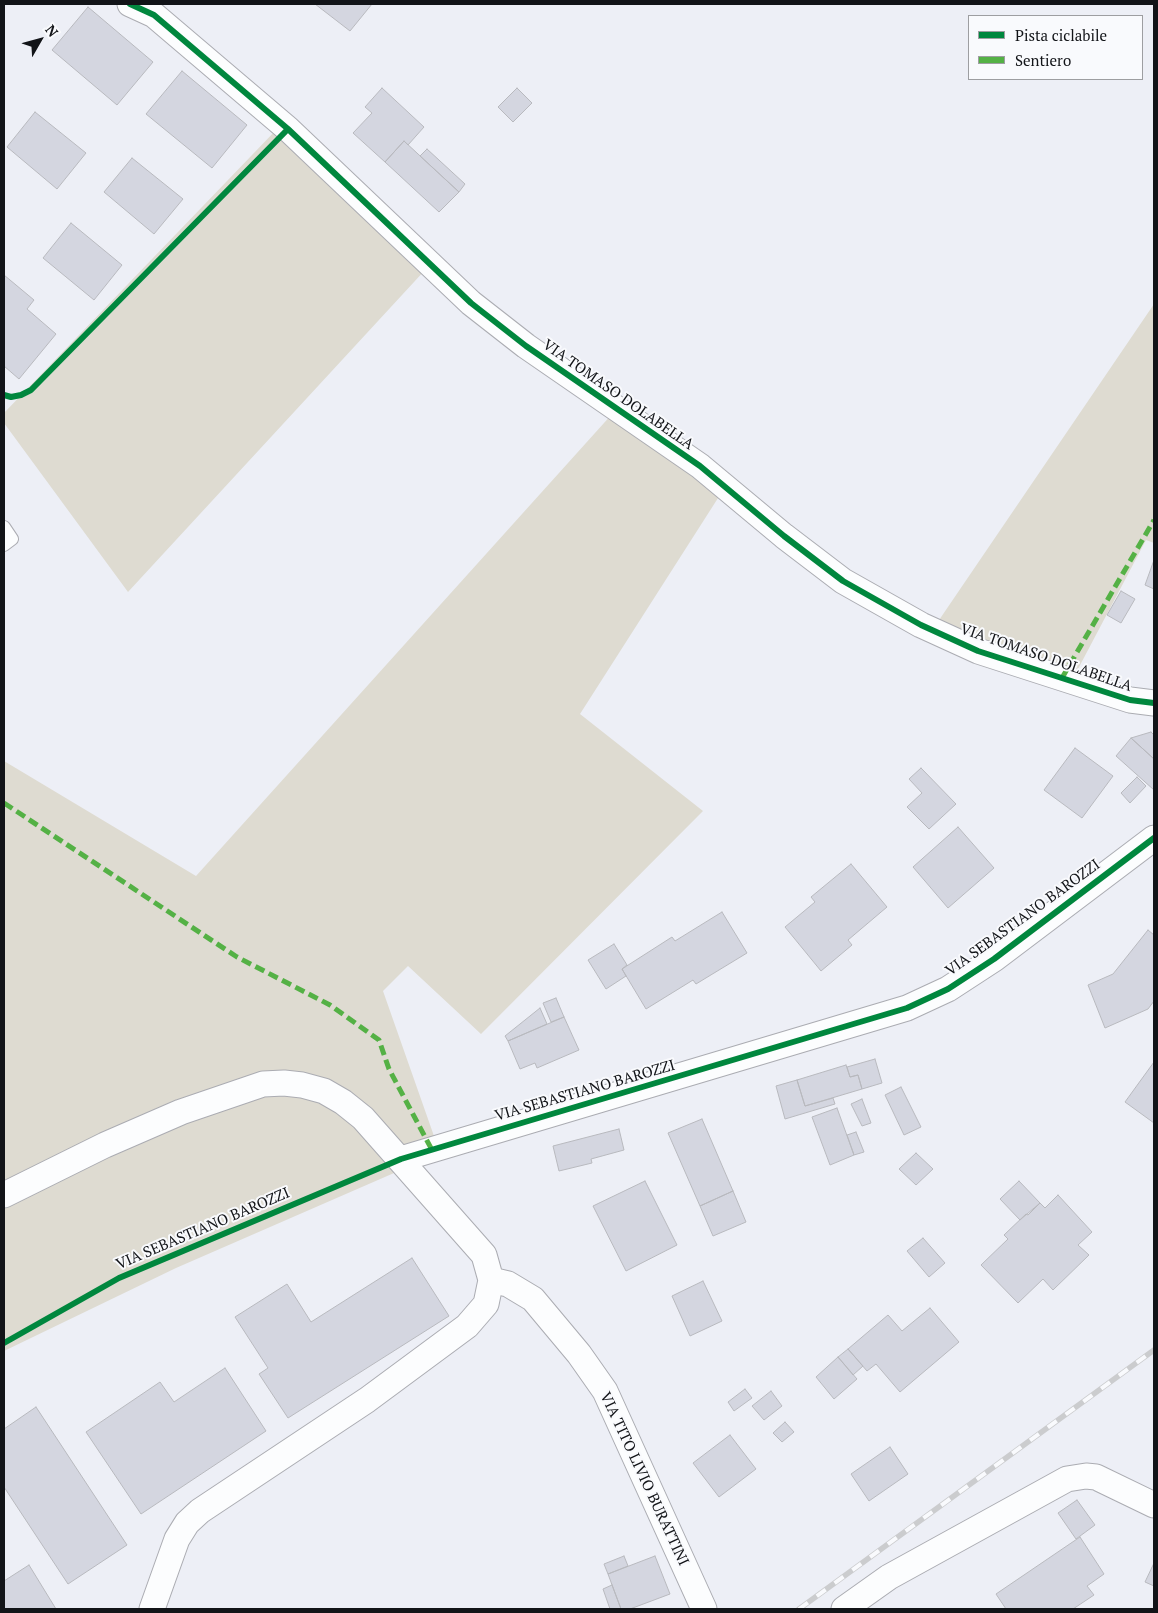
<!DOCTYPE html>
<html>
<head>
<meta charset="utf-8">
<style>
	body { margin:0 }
	#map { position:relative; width:1158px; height:1613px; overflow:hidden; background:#edeff6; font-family:"PT Serif",serif }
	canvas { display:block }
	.frame { position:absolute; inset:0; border:5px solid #121418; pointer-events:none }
	.legend { position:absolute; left:968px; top:15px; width:175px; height:65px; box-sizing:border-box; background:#f9fafd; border:1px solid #9d9ea1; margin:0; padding:6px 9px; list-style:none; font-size:15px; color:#121418 }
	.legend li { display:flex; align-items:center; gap:10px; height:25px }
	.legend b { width:25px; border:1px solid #9d9ea1 }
	.north { position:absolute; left:15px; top:15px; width:50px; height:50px; -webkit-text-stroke:4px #f9fafd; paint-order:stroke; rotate:52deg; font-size:14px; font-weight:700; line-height:20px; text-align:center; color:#121418 }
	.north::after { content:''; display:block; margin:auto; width:18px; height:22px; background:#121418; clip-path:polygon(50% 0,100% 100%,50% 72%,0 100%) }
</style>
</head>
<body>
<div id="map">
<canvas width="1158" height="1613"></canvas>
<div class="frame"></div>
<ul class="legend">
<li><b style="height:6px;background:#00873e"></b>Pista ciclabile</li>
<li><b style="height:6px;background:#54b145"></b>Sentiero</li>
</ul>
<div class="north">N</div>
</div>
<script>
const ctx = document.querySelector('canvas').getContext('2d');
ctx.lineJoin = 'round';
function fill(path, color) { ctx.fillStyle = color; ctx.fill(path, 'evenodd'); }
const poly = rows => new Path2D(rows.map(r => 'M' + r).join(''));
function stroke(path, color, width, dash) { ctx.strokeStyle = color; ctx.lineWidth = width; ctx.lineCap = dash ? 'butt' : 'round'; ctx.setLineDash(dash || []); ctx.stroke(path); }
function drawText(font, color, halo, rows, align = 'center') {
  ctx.font = font + ' "PT Serif",serif'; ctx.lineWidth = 4; ctx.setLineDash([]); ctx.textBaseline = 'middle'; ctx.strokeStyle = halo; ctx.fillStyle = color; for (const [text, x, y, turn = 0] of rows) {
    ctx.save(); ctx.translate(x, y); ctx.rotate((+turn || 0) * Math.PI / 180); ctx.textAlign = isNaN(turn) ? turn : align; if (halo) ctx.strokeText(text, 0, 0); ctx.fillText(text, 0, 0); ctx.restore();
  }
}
const green = poly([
	[277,129,426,269,128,592,4,423,4,413],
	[1154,304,1154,543,1146,540,1078,669,985,666,935,626],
	[613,413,727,484,580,714,703,811,481,1034,408,966,383,991,441,1156,417,1163,176,1268,4,1351,4,761,196,876]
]);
const building = poly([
	[315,4,372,4,350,31,315,4],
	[88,7,153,62,117,105,52,50,88,7],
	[182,71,247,125,212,168,146,114,182,71],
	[382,88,424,127,408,145,404,141,385,162,353,133,372,113,365,107,382,88],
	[517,88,532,103,513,122,498,107,517,88],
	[35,112,86,153,57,189,7,147,35,112],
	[404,141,459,192,439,212,385,162,404,141],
	[427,149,465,184,459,192,420,156,427,149],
	[132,158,183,199,154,234,104,192,132,158],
	[71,223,122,265,94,300,43,258,71,223],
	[4,275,34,300,27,309,56,334,19,379,4,366,4,275],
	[1154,560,1154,589,1145,585,1154,560],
	[1121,591,1135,599,1121,623,1107,615,1121,591],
	[1151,732,1154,735,1154,759,1131,738,1151,732],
	[1131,738,1154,759,1154,790,1116,756,1131,738],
	[1075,748,1113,776,1082,818,1044,790,1075,748],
	[921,768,956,804,929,829,907,807,922,793,909,779,921,768],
	[1137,777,1146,786,1130,803,1121,793,1137,777],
	[958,827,994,868,948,908,913,867,958,827],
	[851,864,887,907,848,940,852,945,821,971,785,927,815,902,811,897,851,864],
	[722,912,747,953,696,984,693,980,646,1009,622,969,672,937,675,941,722,912],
	[1148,930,1154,935,1154,1001,1148,1009,1105,1028,1088,985,1113,974,1148,930],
	[614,944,627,965,622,969,626,976,606,989,588,960,614,944],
	[556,998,564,1017,551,1022,543,1003,556,998],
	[540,1008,547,1024,508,1041,505,1036,540,1008],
	[564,1017,579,1050,537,1068,535,1063,520,1069,508,1041,564,1017],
	[875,1059,882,1083,862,1089,858,1075,850,1077,847,1067,875,1059],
	[1154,1062,1154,1123,1125,1102,1154,1062],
	[846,1065,850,1077,858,1075,862,1089,805,1106,797,1080,846,1065],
	[797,1080,805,1106,833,1098,835,1104,785,1119,776,1086,797,1080],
	[901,1087,921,1127,904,1135,885,1095,901,1087],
	[862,1099,871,1123,862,1126,851,1104,862,1099],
	[837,1108,854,1155,830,1165,812,1117,837,1108],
	[702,1119,733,1191,700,1206,668,1133,702,1119],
	[619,1129,624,1150,591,1159,592,1163,559,1171,553,1146,619,1129],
	[856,1132,864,1152,854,1155,847,1135,856,1132],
	[916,1153,933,1169,916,1185,899,1169,916,1153],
	[645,1181,677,1245,626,1271,593,1206,645,1181],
	[1019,1181,1040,1203,1020,1220,1000,1199,1019,1181],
	[733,1191,746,1222,713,1236,700,1206,733,1191],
	[1058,1195,1092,1232,1078,1245,1089,1255,1053,1290,1043,1279,1018,1303,981,1265,1008,1239,1004,1235,1026,1214,1028,1215,1040,1203,1045,1208,1058,1195],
	[923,1238,945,1263,929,1277,907,1251,923,1238],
	[412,1258,449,1316,288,1418,259,1374,268,1368,235,1317,287,1284,311,1322,412,1258],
	[703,1281,722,1321,690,1336,672,1296,703,1281],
	[930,1308,959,1342,900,1392,876,1364,867,1371,848,1349,888,1315,902,1331,930,1308],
	[848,1349,863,1366,853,1375,838,1357,848,1349],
	[838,1357,857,1379,834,1399,816,1377,838,1357],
	[225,1368,266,1431,141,1514,86,1432,160,1382,174,1402,225,1368],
	[745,1389,752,1398,734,1411,728,1402,745,1389],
	[771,1391,782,1406,764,1420,752,1406,771,1391],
	[36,1407,127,1545,68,1584,4,1487,4,1429,36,1407],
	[785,1422,794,1432,782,1442,773,1433,785,1422],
	[730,1435,756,1469,719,1497,693,1463,730,1435],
	[890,1447,908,1474,869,1501,851,1474,890,1447],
	[1077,1500,1095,1525,1076,1539,1058,1513,1077,1500],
	[1080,1537,1104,1574,1087,1586,1094,1595,1073,1609,1006,1609,996,1594,1080,1537],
	[624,1556,628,1566,608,1574,604,1564,624,1556],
	[655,1556,670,1594,630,1609,621,1609,608,1574,655,1556],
	[1154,1563,1154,1586,1145,1582,1154,1563],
	[29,1565,56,1609,4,1609,4,1581,29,1565],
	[612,1585,621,1609,610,1609,603,1589,612,1585]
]);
const lane = poly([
	[4,527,12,539,4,545]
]);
const street = poly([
	[130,4,154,15,288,129,471,303,526,346,700,466,784,536,843,581,921,625,978,651,1130,700,1154,703],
	[401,1159,907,1008,948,989,994,959,1154,838],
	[4,1195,105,1145,181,1112,263,1084,284,1083,302,1085,324,1091,343,1102,363,1118,484,1255,491,1280,486,1304,467,1326,367,1400,200,1511,187,1523,177,1539,152,1609],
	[491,1280,508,1284,533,1299,579,1354,605,1391,704,1609],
	[844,1609,889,1577,1067,1479,1086,1476,1096,1477,1154,1505]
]);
const rail = poly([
	[799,1609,1154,1350]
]);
const quiet = poly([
	[1062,678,1154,520],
	[4,803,237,957,330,1005,379,1040,389,1069,432,1150]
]);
const cycleway = poly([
	[130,4,154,15,288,129,471,303,526,346,700,466,784,536,843,581,921,625,978,651,1130,700,1154,703],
	[4,395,11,397,21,395,31,390,288,129],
	[4,1343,119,1278,401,1159,907,1008,948,989,994,959,1154,838]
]);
const streetNames = [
	["VIA TOMASO DOLABELLA",618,395,35],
	["VIA TOMASO DOLABELLA",1046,658,19],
	["VIA SEBASTIANO BAROZZI",1023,918,-36],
	["VIA SEBASTIANO BAROZZI",585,1091,-16],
	["VIA SEBASTIANO BAROZZI",203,1229,-23],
	["VIA TITO LIVIO BURATTINI",644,1479,65]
];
fill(green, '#dedbd1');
fill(building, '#d4d6e0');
stroke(building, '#b8b9be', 1);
stroke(lane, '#abacb2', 14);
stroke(street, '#abacb2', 27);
stroke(lane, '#fcfdfe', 12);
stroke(street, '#fcfdfe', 25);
stroke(rail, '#cbccce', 5.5);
stroke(rail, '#f9fafd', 4, [11]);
stroke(quiet, '#54b145', 5, [10, 5]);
stroke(cycleway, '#00873e', 6);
drawText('15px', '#121418', '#f9fafd', streetNames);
</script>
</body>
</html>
